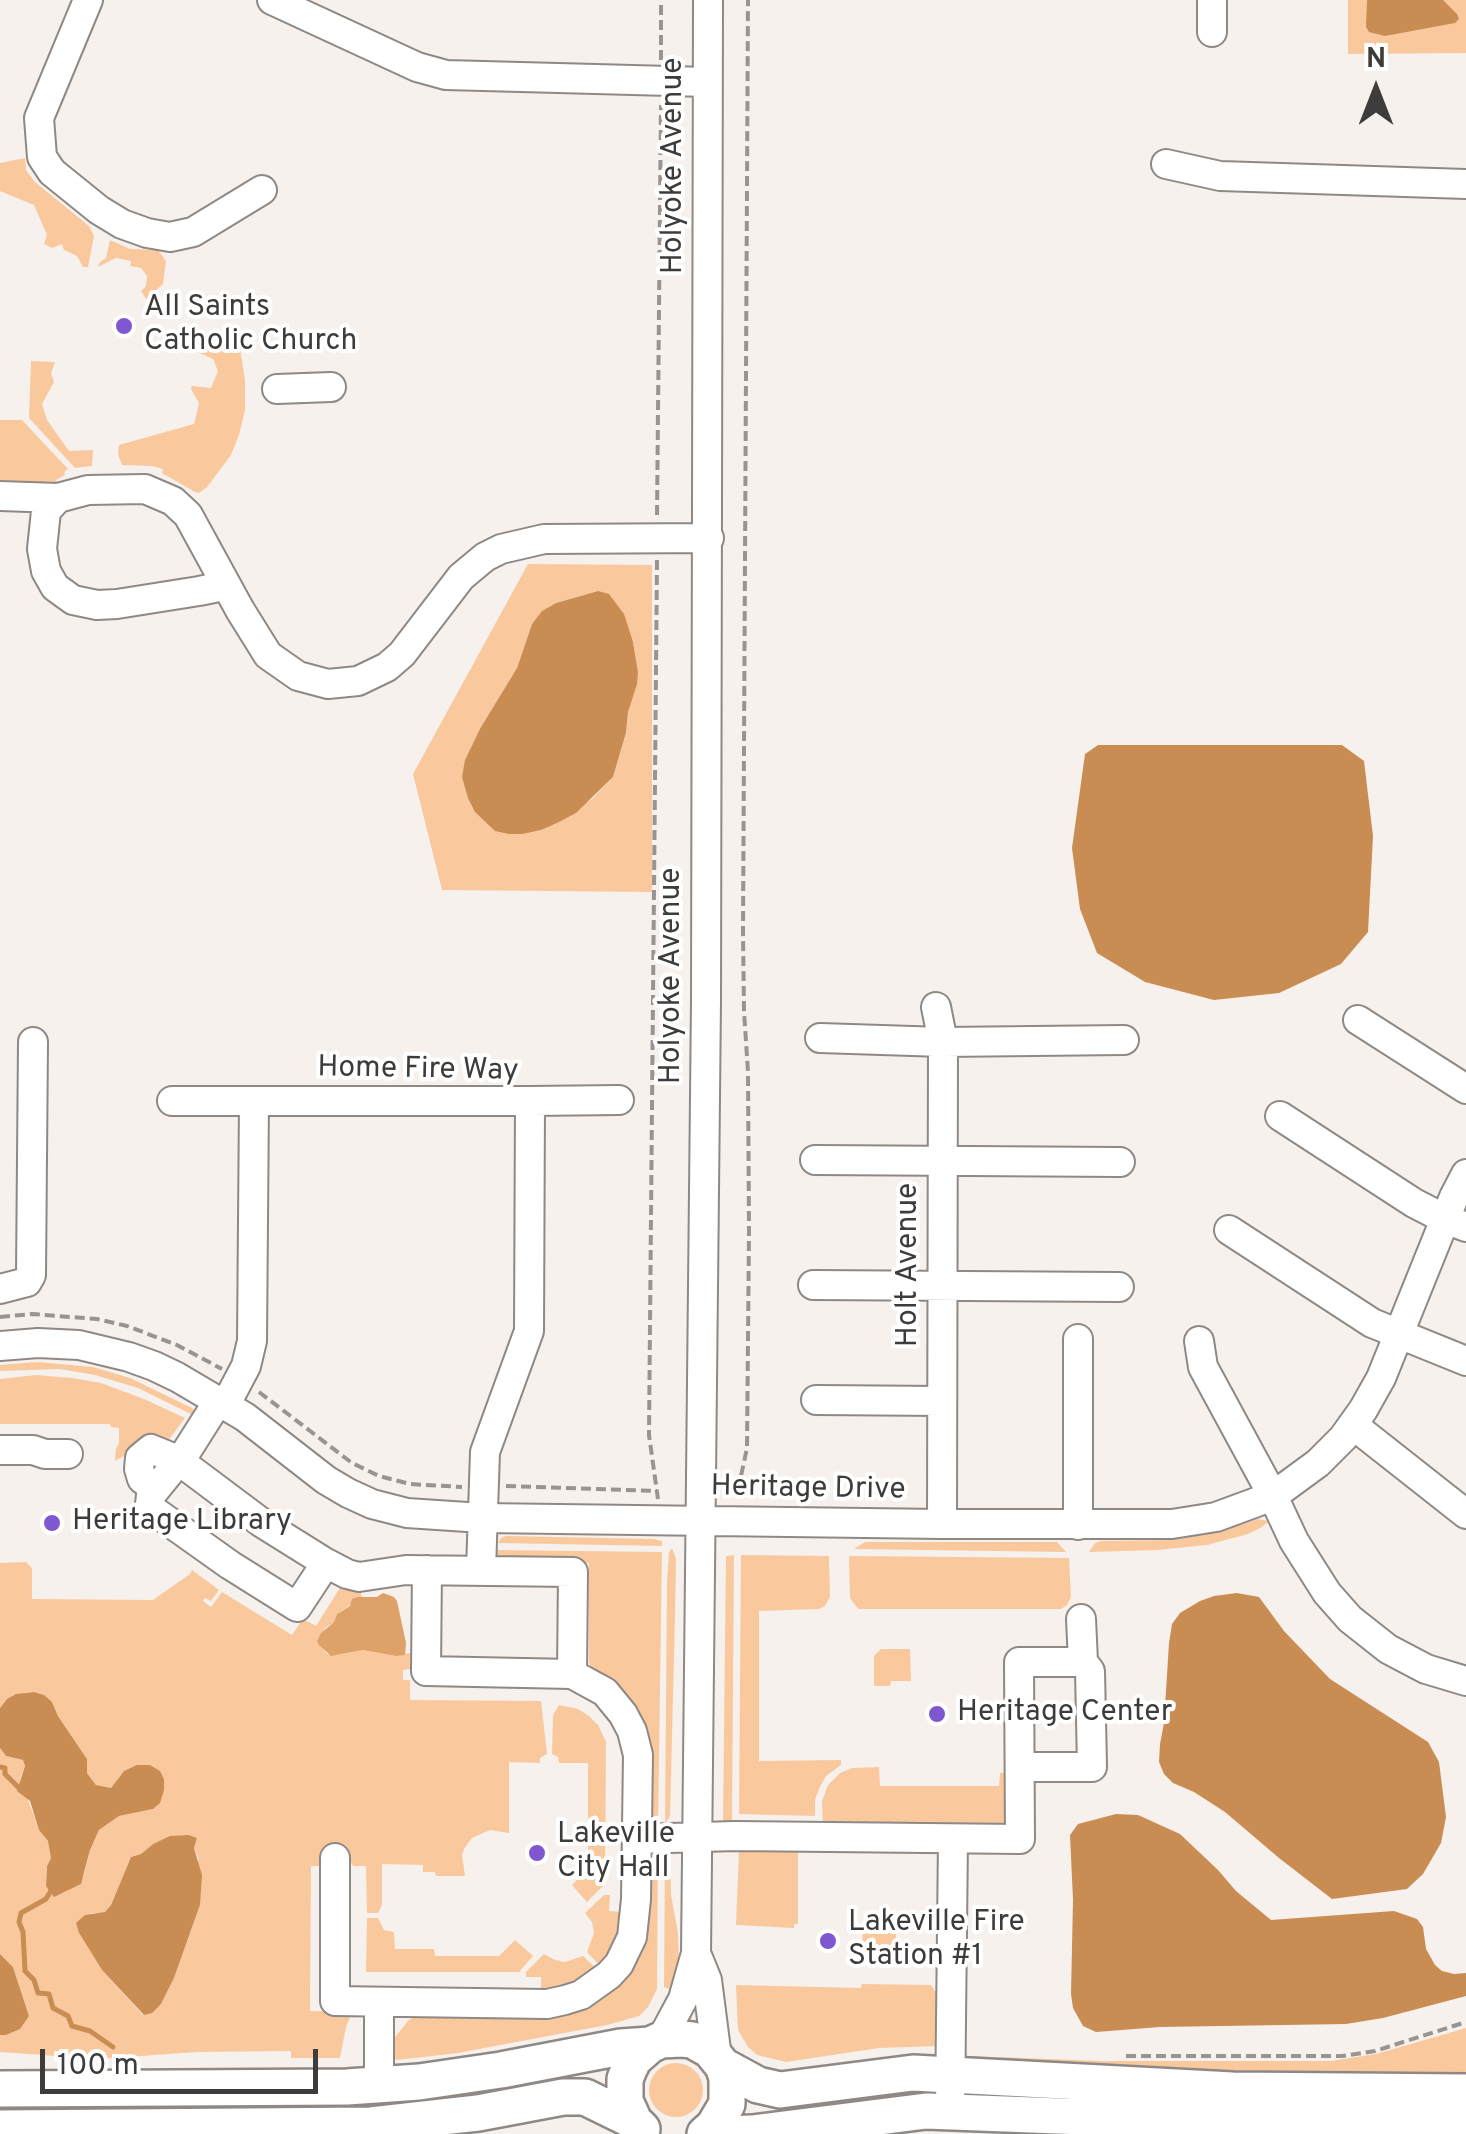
<!DOCTYPE html>
<html>
<head>
<meta charset="utf-8">
<style>
	body { margin:0 }
	#map { position:relative; width:1466px; height:2134px; overflow:hidden; background:#f6f1ed; font-family:Overpass,sans-serif }
	canvas { display:block }
	.north { position:absolute; left:1326px; top:40px; width:100px; height:100px; -webkit-text-stroke:8px #fff; paint-order:stroke; rotate:0deg; font-size:28px; font-weight:700; line-height:40px; text-align:center; color:#3d3c3a }
	.north::after { content:''; display:block; margin:auto; width:35px; height:45px; background:#3d3c3a; clip-path:polygon(50% 0,100% 100%,50% 72%,0 100%) }
	.scale { position:absolute; left:40px; top:2049px; width:278px; height:45px; box-sizing:border-box; border:5px solid #3d3c3a; border-top:0; padding-left:12px; font-size:30px; line-height:35px; white-space:nowrap; color:#3d3c3a; -webkit-text-stroke:8px #fff; paint-order:stroke }
</style>
</head>
<body>
<div id="map">
<canvas width="1466" height="2134"></canvas>
<div class="north">N</div>
<div class="scale">100 m</div>
</div>
<script>
const ctx = document.querySelector('canvas').getContext('2d');
ctx.lineJoin = 'round';
function fill(path, color) { ctx.fillStyle = color; ctx.fill(path, 'evenodd'); }
const poly = rows => new Path2D(rows.map(r => 'M' + r).join(''));
function stroke(path, color, width, dash) { ctx.strokeStyle = color; ctx.lineWidth = width; ctx.lineCap = dash ? 'butt' : 'round'; ctx.setLineDash(dash || []); ctx.stroke(path); }
function drawText(font, color, halo, rows, align = 'center') {
  ctx.font = font + ' Overpass,sans-serif'; ctx.lineWidth = 8; ctx.setLineDash([]); ctx.textBaseline = 'middle'; ctx.strokeStyle = halo; ctx.fillStyle = color; for (const [text, x, y, turn = 0] of rows) {
    ctx.save(); ctx.translate(x, y); ctx.rotate((+turn || 0) * Math.PI / 180); ctx.textAlign = isNaN(turn) ? turn : align; if (halo) ctx.strokeText(text, 0, 0); ctx.fillText(text, 0, 0); ctx.restore();
  }
}
const green = poly([
	[1348,0,1466,0,1466,53,1348,54],
	[25,158,26,170,35,182,89,226,94,236,88,267,83,267,77,256,64,250,62,244,52,248,44,244,47,235,34,205,0,191,0,163],
	[110,240,130,249,158,250,166,261,163,284,146,299,141,291,146,286,147,276,141,268,130,266,131,261,116,258,98,267,100,262,106,258],
	[209,339,230,342,240,348,245,380,245,410,239,435,231,455,207,487,199,493,195,492,162,473,163,469,152,466,122,465,118,454,119,445,194,424,199,403,191,389,192,386,211,388,218,371,213,359,195,351,199,342],
	[31,361,55,362,51,373,54,382,42,404,47,420,69,451,93,450,92,466,75,468,29,418],
	[0,420,22,420,68,469,64,472,65,475,56,480,58,485,0,485],
	[528,564,652,565,652,892,442,890,413,774],
	[598,591,633,642,638,672,628,712,626,734,613,777,592,799,541,830,509,834,481,727,517,668,532,624,543,611,556,603],
	[38,1362,93,1367,130,1378,192,1408,197,1414,193,1415,138,1388,95,1375,59,1369,0,1371,0,1365],
	[36,1375,72,1378,101,1383,144,1399,185,1418,170,1438,159,1444,148,1443,115,1461,116,1448,119,1444,119,1428,111,1427,110,1424,0,1424,0,1379],
	[1258,1519,1269,1521,1262,1527,1248,1534,1207,1545,1157,1550,1089,1552,1095,1543,1101,1541,1172,1540,1226,1529],
	[506,1536,653,1539,662,1541,662,1546,498,1543,501,1538],
	[865,1542,1057,1542,1066,1552,854,1549],
	[672,1548,676,1559,675,1616,670,1816,665,1825,667,1581,669,1552],
	[494,1550,662,1552,658,1827,648,1822,646,1756,589,1663,589,1563,506,1562,498,1558],
	[734,1555,732,1825,728,1825,723,1821,726,1556],
	[741,1555,829,1556,830,1597,825,1606,819,1609,759,1611,759,1761,841,1760,841,1765,826,1776,819,1789,815,1800,815,1816,739,1814],
	[849,1556,1069,1558,1071,1597,1067,1605,1061,1609,858,1609,850,1598],
	[26,1562,32,1568,32,1599,153,1600,190,1574,192,1570,219,1590,211,1601,205,1598,203,1601,211,1607,222,1592,292,1635,303,1619,316,1626,343,1583,360,1589,362,1598,358,1597,350,1605,337,1614,334,1622,325,1628,317,1641,327,1654,337,1655,363,1650,396,1656,410,1653,410,1669,403,1670,403,1680,410,1680,410,1700,541,1701,547,1754,540,1758,540,1763,509,1762,509,1833,490,1830,472,1838,464,1849,462,1855,465,1876,436,1876,435,1872,423,1872,423,1865,382,1864,382,1905,378,1913,367,1913,366,1866,353,1866,346,1854,319,1866,311,1866,310,2011,352,2012,346,2027,340,2058,291,2058,291,2051,197,2052,99,2059,0,2052,0,2035,6,2035,29,2016,13,1967,0,1954,0,1748,6,1756,23,1760,25,1765,20,1779,39,1829,48,1841,51,1849,51,1858,47,1866,46,1886,65,1892,73,1887,84,1875,90,1850,99,1830,119,1816,153,1809,124,1771,111,1788,96,1785,87,1773,87,1759,58,1716,52,1702,34,1692,23,1693,7,1699,0,1708,0,1563],
	[189,1835,197,1838,194,1848,198,1857,200,1905,174,1978,161,2004,143,2015,102,1970,79,1933,91,1913,104,1913,111,1905,131,1857,141,1854,153,1844,161,1841],
	[881,1649,910,1649,911,1681,891,1681,890,1686,874,1686,874,1656],
	[559,1705,578,1709,589,1716,598,1725,606,1742,605,1884,587,1902,572,1885,588,1869,588,1763,559,1763,558,1757,552,1754,553,1715],
	[879,1767,880,1786,999,1786,1000,1773,1011,1773,1007,1823,964,1830,823,1827,822,1801,828,1785,840,1773,852,1768],
	[739,1850,798,1850,798,1924,794,1924,794,1928,736,1925],
	[658,1852,657,1989,648,2007,639,2016,607,2025,458,2053,397,2060,390,2057,395,2037,408,2021,416,2015,604,1992,647,1856],
	[665,1854,670,1859,671,1895,678,1933,679,1968,676,1992,664,1987],
	[604,1895,610,1895,609,1911,622,1912,621,1937,601,1967,587,1952,594,1933,592,1922,585,1913],
	[367,1918,378,1918,384,1930,394,1932,395,1949,434,1949,435,1956,499,1956,515,1940,533,1956,519,1972,366,1972],
	[870,1919,896,1919,896,1948,893,1953,862,1954,863,1925],
	[544,1954,555,1960,565,1962,583,1956,598,1970,578,1984,541,1991,541,1977,526,1977,526,1972],
	[862,1984,931,1985,938,1995,938,2046,879,2048,786,2062,757,2055,748,2047,738,2030,736,1985,861,1988],
	[1466,2028,1466,2080,1270,2079,970,2059,967,2056,1103,2061,1331,2061,1376,2054],
	'649 2090a27 27 0 1 1 54 0a27 27 0 1 1-54 0Z'
]);
const forest = poly([
	[383,1593,394,1597,397,1601,406,1643,405,1655,396,1656,363,1650,331,1656,319,1645,317,1641,321,1633,334,1622,337,1614,350,1606,352,1599,358,1597,377,1597]
]);
const water = poly([
	[1367,0,1443,0,1457,14,1459,19,1455,23,1385,36,1369,32,1366,27],
	[598,591,609,594,624,614,633,642,638,672,637,684,628,712,626,733,613,777,576,813,559,822,541,830,522,834,509,834,495,831,475,812,468,798,462,777,465,760,481,727,517,668,532,624,542,611,556,603],
	[1098,745,1342,745,1364,761,1373,836,1368,932,1341,964,1279,993,1214,1000,1145,982,1097,953,1080,909,1072,848,1085,754],
	[1237,1593,1259,1597,1284,1631,1330,1679,1428,1742,1439,1762,1446,1817,1441,1843,1423,1874,1407,1889,1332,1899,1279,1858,1225,1812,1194,1792,1173,1783,1164,1774,1159,1762,1160,1744,1164,1723,1169,1643,1172,1624,1180,1613,1200,1601,1214,1596],
	[34,1692,44,1695,52,1702,58,1716,87,1759,87,1773,96,1785,111,1788,124,1771,137,1765,150,1765,160,1771,164,1779,164,1790,160,1803,153,1809,119,1816,99,1830,90,1850,81,1884,54,1897,46,1886,47,1866,51,1858,48,1841,39,1830,30,1801,17,1791,25,1766,23,1760,6,1756,0,1748,0,1708,7,1699,16,1694],
	[1116,1814,1138,1815,1180,1834,1218,1870,1236,1891,1271,1920,1394,1911,1417,1919,1423,1927,1426,1949,1435,1965,1442,1971,1454,1974,1466,1973,1466,1996,1383,2018,1346,2024,1160,2027,1096,2032,1083,2026,1073,2008,1071,1994,1073,1900,1070,1835,1078,1824],
	[189,1835,197,1838,194,1848,202,1875,200,1905,174,1978,161,2004,152,2013,144,2015,102,1970,79,1933,76,1923,85,1915,105,1912,111,1905,131,1857,141,1854,153,1844,170,1836],
	[0,1954,13,1967,29,2016,20,2029,6,2035,0,2035]
]);
const stream = poly([
	[0,1767,5,1768,5,1774,20,1789],
	[53,1887,46,1899,21,1913,19,1922,23,1932,25,1971,34,1980,38,1993,49,1994,53,2008,68,2016,72,2026,90,2031,113,2047]
]);
const path = poly([
	[661,60,661,0],
	[657,515,661,105],
	[657,560,649,1435,658,1499],
	[0,1317,32,1314,97,1319,127,1326,177,1345,222,1369],
	[259,1392,352,1463,379,1476,410,1484,462,1487],
	[506,1486,657,1491],
	[738,1490,747,1448,749,1231,748,1072,744,1011,743,933,748,0],
	[1126,2056,1342,2056,1375,2051,1466,2022]
]);
const minor = poly([
	[88,0,39,118,42,157,52,172,99,210,122,224,147,233,170,237,193,232,262,190],
	[272,0,417,67,446,75,707,82],
	[1212,0,1212,32],
	[1166,164,1220,176,1466,184],
	[277,389,331,387],
	[0,496,58,498],
	[224,581,214,588,199,591,117,604,97,605,73,600,55,587,46,571,42,549,46,511,58,498,88,490,145,489,173,501,188,515,240,610,268,655,298,676,328,684,358,681,387,667,402,654,461,577,485,557,501,549,544,539,709,538],
	[936,1007,943,1042,942,1524],
	[1358,1020,1466,1089],
	[820,1038,943,1042,1124,1040],
	[172,1101,254,1101],
	[530,1101,619,1100],
	[1280,1116,1414,1203,1445,1219,1466,1227],
	[815,1160,1120,1162],
	[1229,1230,1372,1323,1466,1361],
	[813,1285,1119,1287],
	[0,1289,27,1282,31,1275,33,1042],
	[1078,1339,1078,1525],
	[1199,1341,1203,1367,1273,1496,1294,1541,1327,1593,1350,1619,1388,1649,1426,1669,1466,1681],
	[0,1346,38,1343,79,1345,129,1357,154,1366,177,1377,245,1417,326,1480,348,1493,372,1504,407,1513,482,1518,942,1524,1172,1524,1216,1517,1273,1496,1318,1463,1343,1438,1363,1410,1381,1378,1454,1197,1466,1174],
	[219,1400,186,1452,151,1495,150,1504,154,1511,230,1565,297,1607,326,1563,347,1574,359,1577,406,1570,573,1572,572,1674],
	[816,1400,942,1401],
	[226,1404,246,1366,252,1341,254,1101,530,1101,529,1331,485,1452,481,1570],
	[1353,1425,1466,1514],
	[0,1450,33,1450,45,1454,68,1454],
	[155,1489,142,1479,139,1469,140,1458,151,1449,178,1460,262,1523,326,1563],
	[1020,1767,1092,1767,1090,1671,1083,1662],
	[637,1839,735,1836,1020,1839,1019,1662,1083,1662,1081,1619],
	[335,1858,335,2001,547,2004,565,2000,581,1995,609,1975,619,1964,632,1937,636,1899,638,1755,632,1731,623,1714,605,1692,572,1674,426,1671,427,1570],
	[696,1953,707,1980,717,2058],
	[661,2040,683,1999,696,1953,706,1001,708,0],
	[379,2085,379,2003],
	[950,2112,953,1839]
]);
const major = poly([
	[723,2066,758,2085,780,2090,913,2073,1232,2090,1466,2092],
	[0,2089,347,2087,419,2082,501,2070,621,2047,650,2045],
	[0,2128,371,2125,478,2113,563,2097,585,2097,634,2121],
	[642,2129,634,2121,625,2101,625,2079,629,2069,634,2059,650,2045,661,2040,682,2039,692,2040,710,2050,723,2066,727,2078,727,2104,714,2126,705,2134],
	[726,2134,752,2133,926,2111,1216,2122,1466,2120]
]);
const markers = [
	[124,326,10,"#7f57d1"],
	[52,1523,10,"#7f57d1"],
	[937,1714,10,"#7f57d1"],
	[537,1853,10,"#7f57d1"],
	[828,1941,10,"#7f57d1"]
];
const streetNames = [
	["Holyoke Avenue",675,166,-90],
	["Holyoke Avenue",673,976,-90],
	["Home Fire Way",418,1071,1],
	["Holt Avenue",910,1265,-90],
	["Heritage Drive",808,1490,1]
];
const poiNames = [
	["All Saints",144,309],
	["Catholic Church",144,343],
	["Heritage Library",72,1523],
	["Heritage Center",957,1714],
	["Lakeville",557,1836],
	["City Hall",557,1870],
	["Lakeville Fire",848,1924],
	["Station #1",848,1958]
];
fill(green, '#f9c99d');
fill(forest, '#dea167');
fill(water, '#c98d53');
stroke(stream, '#c98d53', 5);
stroke(minor, '#8e8985', 32);
stroke(major, '#8e8985', 40);
stroke(path, '#979491', 4, [10, 5]);
stroke(minor, '#fff', 28);
stroke(major, '#fff', 35);
for (const [x, y, r, color] of markers) { const dot = new Path2D(); dot.arc(x, y, r, 0, 2 * Math.PI); ctx.fillStyle = color; ctx.fill(dot); stroke(dot, '#fff', 4); }
drawText('30px', '#3d3c3a', '#fff', streetNames);
drawText('30px', '#3d3c3a', '#fff', poiNames, 'left');
</script>
</body>
</html>
